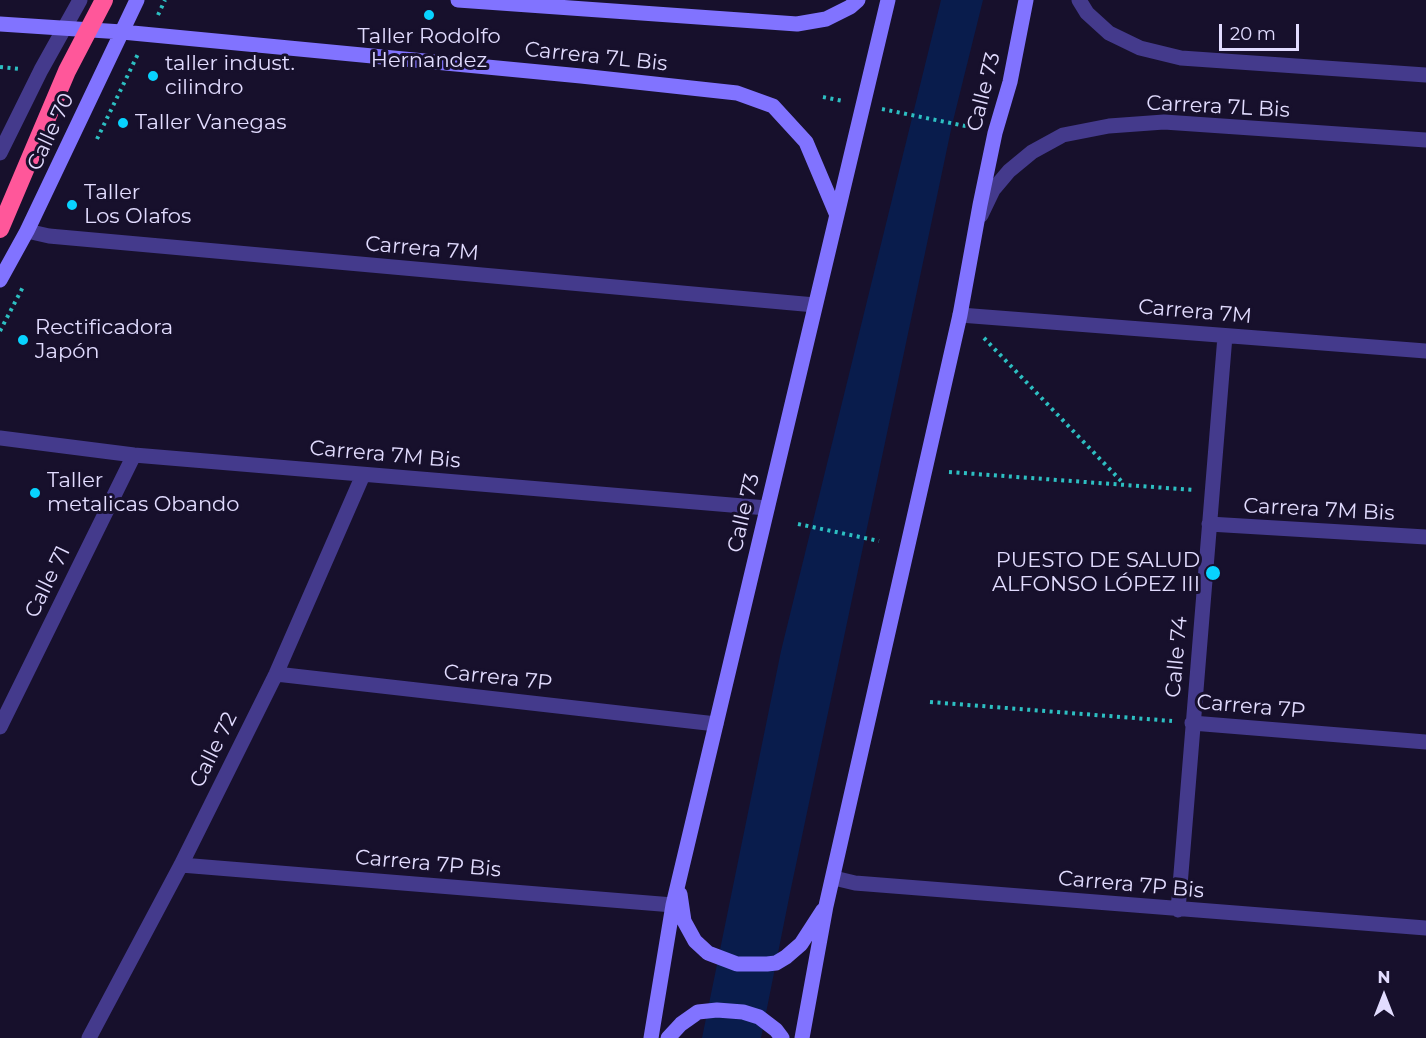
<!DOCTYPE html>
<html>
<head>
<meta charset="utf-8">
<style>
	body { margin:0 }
	#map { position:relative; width:1426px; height:1038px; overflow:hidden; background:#17102c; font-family:Montserrat,sans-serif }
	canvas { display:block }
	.north { position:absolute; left:1354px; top:966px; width:60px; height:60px; -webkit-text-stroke:4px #17102c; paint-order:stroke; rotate:0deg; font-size:16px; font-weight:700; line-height:24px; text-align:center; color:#e2dcff }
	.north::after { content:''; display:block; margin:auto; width:21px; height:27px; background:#e2dcff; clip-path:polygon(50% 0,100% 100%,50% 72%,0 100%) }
	.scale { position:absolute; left:1219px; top:24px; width:80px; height:27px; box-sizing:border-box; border:3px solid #e2dcff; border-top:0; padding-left:8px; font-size:18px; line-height:21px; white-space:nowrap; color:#e2dcff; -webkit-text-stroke:4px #17102c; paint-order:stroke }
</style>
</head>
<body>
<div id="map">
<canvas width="1426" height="1038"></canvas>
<div class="north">N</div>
<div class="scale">20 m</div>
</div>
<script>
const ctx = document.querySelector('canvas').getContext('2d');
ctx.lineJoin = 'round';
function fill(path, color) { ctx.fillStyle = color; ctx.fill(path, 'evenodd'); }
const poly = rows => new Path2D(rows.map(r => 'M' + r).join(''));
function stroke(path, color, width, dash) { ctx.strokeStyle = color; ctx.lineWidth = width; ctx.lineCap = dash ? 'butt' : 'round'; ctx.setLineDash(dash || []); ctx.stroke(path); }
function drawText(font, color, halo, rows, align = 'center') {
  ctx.font = font + ' Montserrat,sans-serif'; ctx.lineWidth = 6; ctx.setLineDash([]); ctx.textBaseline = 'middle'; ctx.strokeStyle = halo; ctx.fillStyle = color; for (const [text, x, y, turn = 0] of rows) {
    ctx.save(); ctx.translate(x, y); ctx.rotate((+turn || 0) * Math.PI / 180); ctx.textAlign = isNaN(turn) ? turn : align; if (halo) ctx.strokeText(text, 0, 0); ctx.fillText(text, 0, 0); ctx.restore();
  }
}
const water = poly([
	[941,0,983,0,952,125,790,893,761,1038,702,1038,781,651]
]);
const path = poly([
	[158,15,165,0],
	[0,67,20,69],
	[823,97,843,101],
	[882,109,975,128],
	[97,139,138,54],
	[0,331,24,285],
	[984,338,1124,484],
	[949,472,1194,490],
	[798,524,879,541],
	[930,702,1172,721]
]);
const lane = poly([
	[0,153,41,70,80,0]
]);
const street = poly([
	[1079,0,1087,13,1109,33,1140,48,1181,58,1426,75],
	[981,215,993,190,1009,171,1032,152,1063,135,1109,126,1164,122,1426,140],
	[27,231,49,236,815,305],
	[960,315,1426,351],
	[0,438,134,455,767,508],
	[1209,524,1426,537],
	[276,674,716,724],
	[1192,723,1426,742],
	[0,727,134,455],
	[181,865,673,905],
	[834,878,855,883,1426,928],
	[1178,910,1225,336],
	[89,1038,181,865,276,674,363,475]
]);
const secondary = poly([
	[458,0,797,24,826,19,850,7,858,0],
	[0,24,122,32,581,76,737,93,773,106,806,142,836,213],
	[0,280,27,231,137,0],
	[680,894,684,921,695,941,708,953,737,964,767,964,776,963,786,957,801,944,823,910],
	[651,1038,673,905,888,0],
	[668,1038,681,1024,698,1012,717,1010,743,1012,759,1017,776,1030,782,1038],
	[802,1038,826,906,960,315,980,205,995,133,1010,82,1026,0]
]);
const highway = poly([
	[0,229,67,71,104,0]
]);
const markers = [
	[429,15,6,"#08d3ff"],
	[153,76,6,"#08d3ff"],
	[123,123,6,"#08d3ff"],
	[72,205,6,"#08d3ff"],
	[23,340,6,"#08d3ff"],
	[35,493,6,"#08d3ff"],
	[1213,573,8,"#08d3ff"]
];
const poiNames = [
	["Taller Rodolfo",429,37,"center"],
	["Hernandez",429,61,"center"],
	["taller indust.",165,64],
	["cilindro",165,88],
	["Taller Vanegas",135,123],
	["Taller",84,193],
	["Los Olafos",84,217],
	["Rectificadora",35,328],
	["Japón",35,352],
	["Taller",47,481],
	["metalicas Obando",47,505],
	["PUESTO DE SALUD",1200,561,"right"],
	["ALFONSO LÓPEZ III",1200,585,"right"]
];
const streetNames = [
	["Carrera 7L Bis",596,57,6],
	["Calle 73",984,92,-76],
	["Carrera 7L Bis",1218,107,3],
	["Calle 70",51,132,-65],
	["Carrera 7M",422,249,5],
	["Carrera 7M",1195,312,5],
	["Carrera 7M Bis",385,455,5],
	["Carrera 7M Bis",1319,510,3],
	["Calle 73",744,513,-77],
	["Calle 71",48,582,-64],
	["Calle 74",1177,657,-85],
	["Carrera 7P",498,678,6],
	["Carrera 7P",1251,707,5],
	["Calle 72",214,750,-64],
	["Carrera 7P Bis",428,864,5],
	["Carrera 7P Bis",1131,885,5]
];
fill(water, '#091c4c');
stroke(path, '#2dbfc2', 4, [3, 4.5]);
stroke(lane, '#443a8c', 15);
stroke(street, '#443a8c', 15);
stroke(secondary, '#8173ff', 15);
stroke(highway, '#ff579a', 18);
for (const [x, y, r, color] of markers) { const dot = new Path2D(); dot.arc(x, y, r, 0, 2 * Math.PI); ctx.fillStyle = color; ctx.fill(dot); stroke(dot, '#17102c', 2); }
drawText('21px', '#e2dcff', '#17102c', poiNames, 'left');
drawText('21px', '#e2dcff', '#17102c', streetNames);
</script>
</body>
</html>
